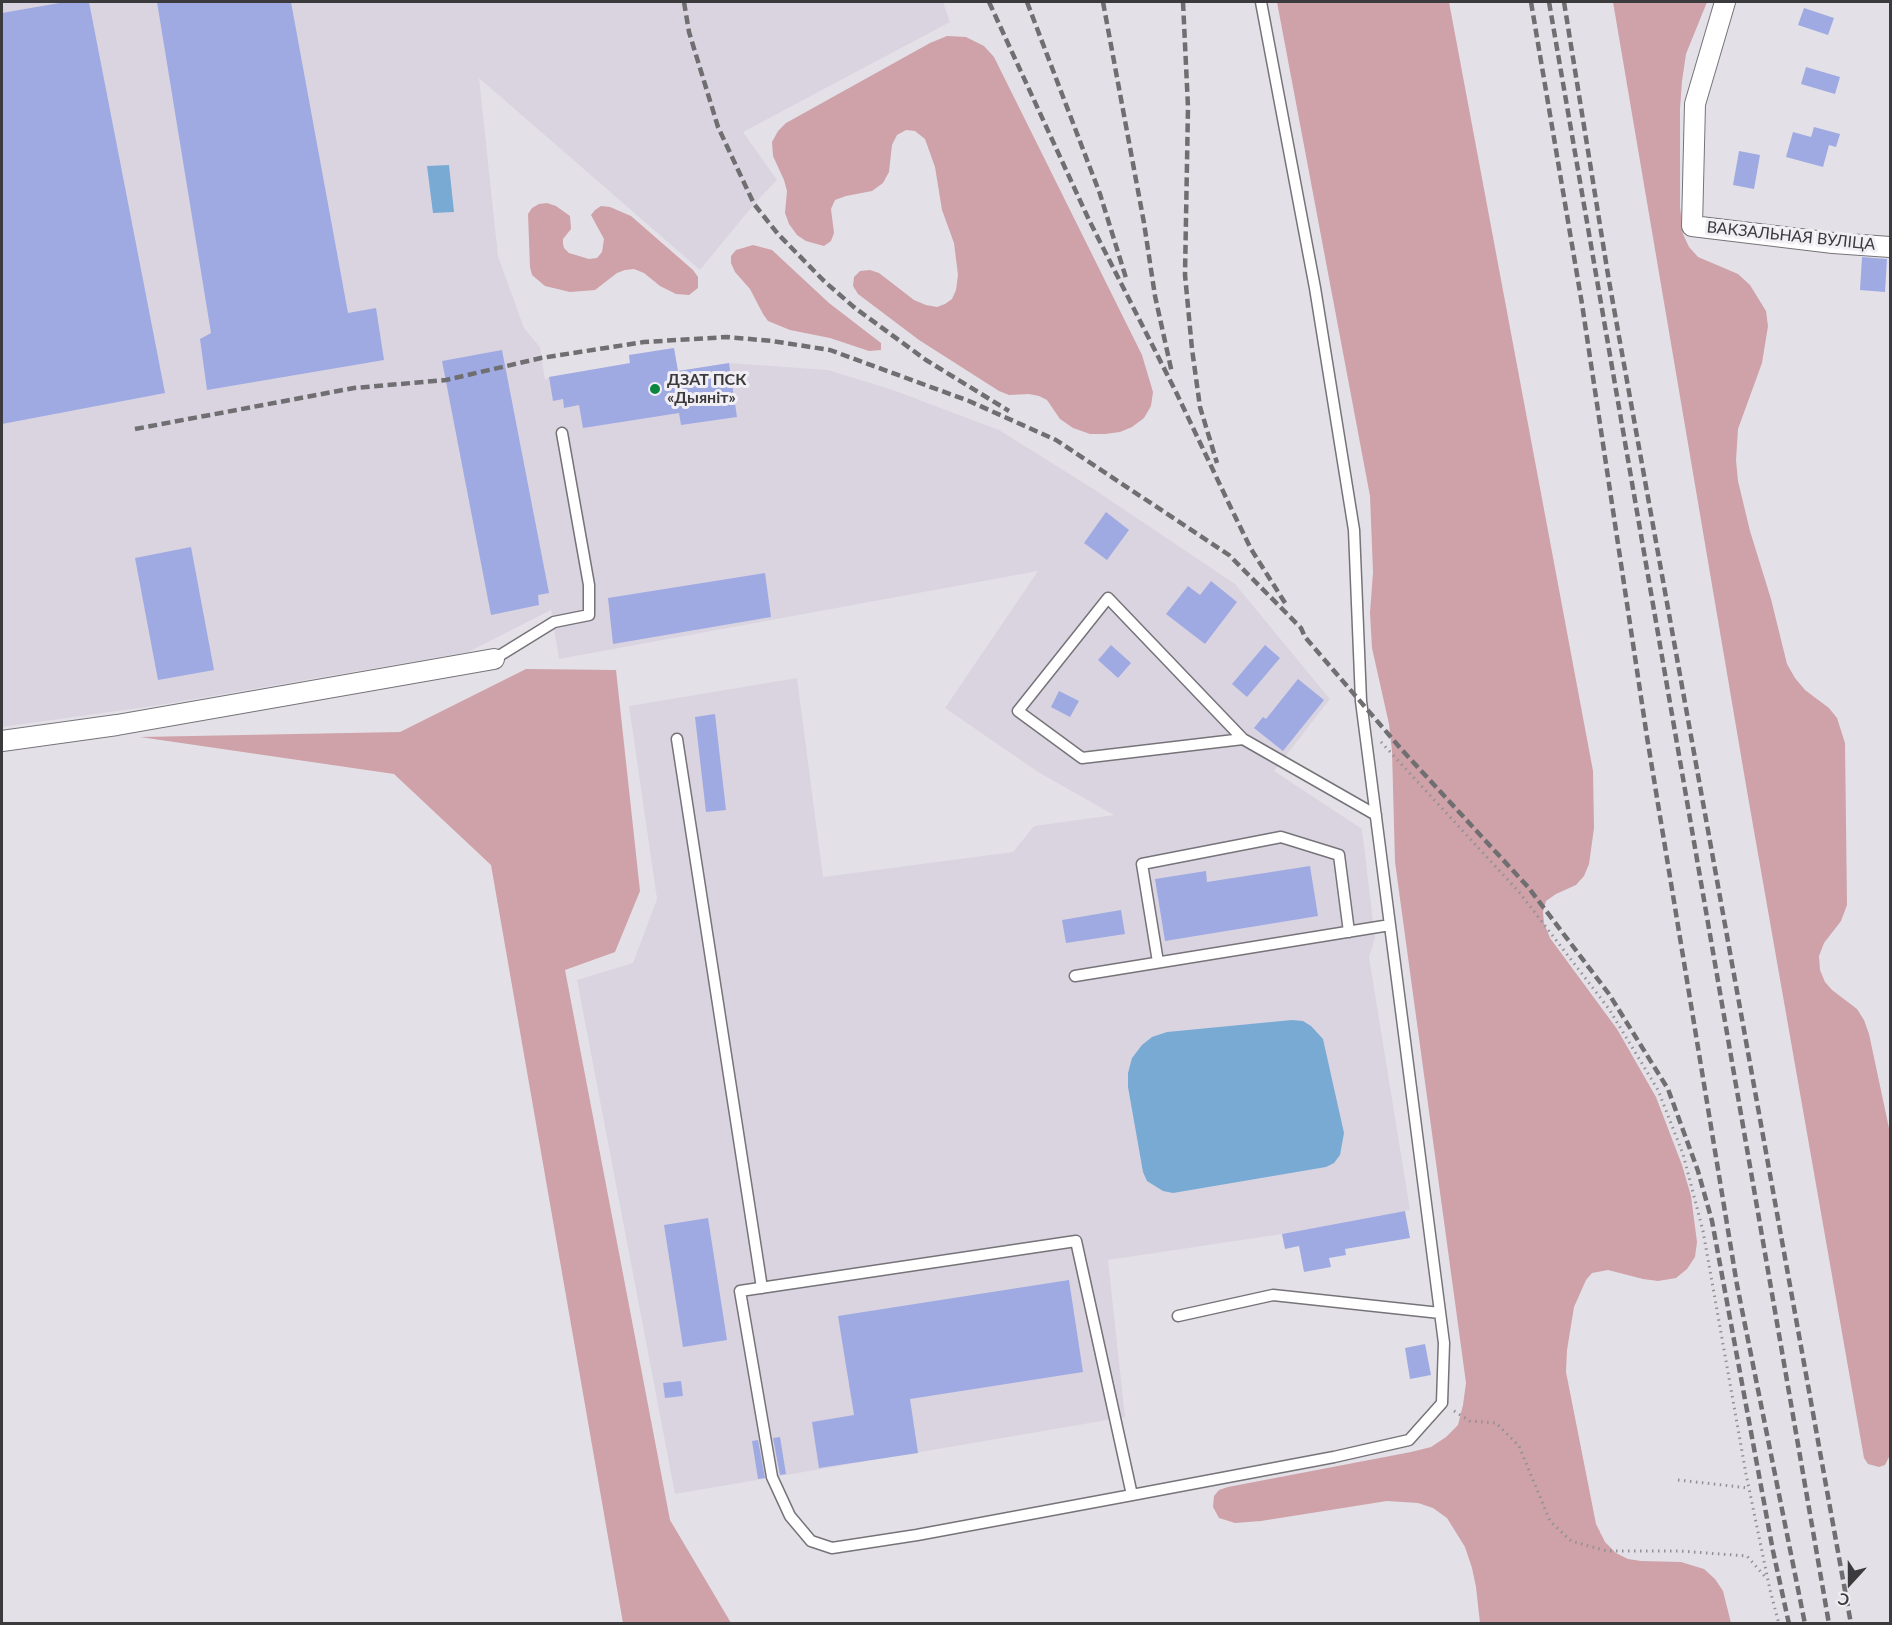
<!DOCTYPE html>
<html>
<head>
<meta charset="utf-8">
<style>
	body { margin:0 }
	#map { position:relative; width:1892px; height:1625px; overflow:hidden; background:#e3e1e7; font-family:Lato,sans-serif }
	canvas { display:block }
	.frame { position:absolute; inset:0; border:3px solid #3b3a3c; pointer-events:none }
	.north { position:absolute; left:1820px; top:1553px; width:60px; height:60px; -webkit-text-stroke:4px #f1eef4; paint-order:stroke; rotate:201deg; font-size:16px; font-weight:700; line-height:24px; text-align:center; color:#3b3a3c }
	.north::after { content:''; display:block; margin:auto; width:21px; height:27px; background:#3b3a3c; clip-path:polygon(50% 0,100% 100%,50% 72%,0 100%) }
</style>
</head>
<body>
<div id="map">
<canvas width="1892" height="1625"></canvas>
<div class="frame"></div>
<div class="north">С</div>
</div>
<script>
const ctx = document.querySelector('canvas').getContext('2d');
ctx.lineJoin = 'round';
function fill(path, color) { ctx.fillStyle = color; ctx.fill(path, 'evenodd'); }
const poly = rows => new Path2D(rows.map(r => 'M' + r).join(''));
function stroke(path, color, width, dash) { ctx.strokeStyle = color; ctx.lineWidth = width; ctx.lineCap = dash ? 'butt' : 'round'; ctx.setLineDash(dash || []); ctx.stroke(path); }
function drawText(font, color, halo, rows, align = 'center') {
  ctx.font = font + ' Lato,sans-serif'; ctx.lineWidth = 6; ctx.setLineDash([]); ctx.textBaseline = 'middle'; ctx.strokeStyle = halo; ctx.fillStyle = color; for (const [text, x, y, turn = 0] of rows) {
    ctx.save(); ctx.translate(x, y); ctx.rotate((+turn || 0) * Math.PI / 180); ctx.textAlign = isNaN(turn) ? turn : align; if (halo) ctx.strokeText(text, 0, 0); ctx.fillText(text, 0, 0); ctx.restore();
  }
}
const built = poly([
	[2,2,943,2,950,22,743,132,777,180,754,204,700,270,479,78,498,256,524,328,540,347,545,380,549,377,630,364,629,355,674,348,678,372,729,363,828,370,893,390,999,430,1095,490,1235,584,1330,699,1274,771,1362,829,1375,938,1369,957,1410,1210,1282,1234,1108,1260,1125,1417,675,1494,577,980,633,963,657,899,629,706,797,678,823,877,1013,852,1034,826,1114,815,1038,772,945,708,1038,571,559,659,551,610,468,652,160,705,2,727]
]);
const green = poly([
	[1277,2,1449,2,1593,771,1594,828,1589,864,1584,876,1576,885,1556,894,1546,901,1543,912,1544,923,1550,938,1617,1029,1656,1097,1682,1165,1691,1196,1697,1242,1695,1257,1687,1269,1676,1278,1658,1281,1643,1279,1608,1270,1592,1273,1586,1280,1574,1307,1567,1350,1566,1372,1596,1524,1605,1542,1616,1553,1628,1559,1641,1561,1681,1562,1704,1569,1715,1579,1723,1591,1731,1623,1480,1623,1476,1587,1472,1568,1465,1547,1447,1518,1433,1508,1418,1503,1387,1501,1261,1521,1235,1523,1219,1518,1213,1507,1214,1496,1219,1490,1228,1487,1411,1452,1431,1447,1446,1437,1458,1425,1463,1405,1466,1383,1395,862,1392,751,1389,724,1372,648,1370,613,1373,572,1370,496],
	[1613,2,1707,2,1686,54,1682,81,1680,109,1680,207,1683,234,1689,247,1698,257,1738,274,1750,285,1766,311,1768,326,1762,363,1738,429,1736,460,1738,481,1750,531,1771,599,1787,664,1795,678,1805,690,1829,708,1837,718,1845,743,1847,905,1841,921,1824,943,1819,956,1820,970,1825,982,1832,990,1857,1009,1864,1020,1869,1034,1890,1133,1890,1455,1885,1465,1879,1467,1868,1464,1864,1458,1747,791],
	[947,36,966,37,984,46,994,57,1142,355,1153,392,1151,406,1144,418,1132,427,1120,432,1105,434,1090,434,1073,428,1060,419,1047,400,1039,396,1029,394,1009,395,999,391,919,340,858,294,853,286,854,277,860,271,870,270,879,273,914,300,926,305,937,307,945,304,952,299,956,290,958,275,954,243,942,210,935,167,925,139,915,131,906,130,897,135,892,145,889,172,883,183,872,191,846,196,835,200,831,209,834,233,831,241,824,246,806,241,797,235,789,224,785,213,787,191,784,180,773,156,772,142,778,131,786,123,930,43],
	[547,203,556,206,570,216,571,229,563,239,563,244,564,248,569,253,589,259,597,258,602,252,604,239,591,215,595,210,601,206,610,207,631,216,693,270,698,277,698,288,689,295,676,294,660,286,644,273,634,269,625,270,617,273,595,290,570,292,545,286,532,275,530,267,528,214,532,208,539,204],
	[753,245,772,250,829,303,881,343,881,350,869,351,830,338,790,330,768,321,763,314,750,289,735,272,731,263,731,256,736,250],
	[526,669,616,670,640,891,615,952,565,970,670,1520,731,1623,623,1623,491,865,394,774,140,737,400,732]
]);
const water = poly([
	[449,165,454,212,433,213,427,166],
	[1292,1020,1303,1021,1311,1026,1323,1039,1344,1133,1340,1155,1334,1163,1326,1167,1173,1193,1163,1191,1147,1181,1143,1172,1128,1087,1128,1073,1132,1058,1142,1045,1152,1037,1167,1032]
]);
const building = poly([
	[65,2,89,2,165,393,2,424,2,13],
	[157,2,291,2,348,313,376,308,384,360,207,390,200,339,211,333],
	[1804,8,1834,18,1828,35,1798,25],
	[1806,67,1840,77,1835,94,1801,84],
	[1814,127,1840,134,1836,147,1829,145,1823,167,1786,157,1793,132,1811,137],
	[1739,151,1760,155,1754,189,1733,185],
	[1862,257,1887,259,1885,292,1860,290],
	[674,348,678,371,729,363,737,417,681,425,679,413,583,428,579,405,564,408,563,399,553,401,549,377,630,363,629,355],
	[502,350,549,593,538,595,539,605,491,615,442,361],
	[1106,512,1129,530,1107,560,1084,543],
	[191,547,214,670,158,680,135,558],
	[765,573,771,617,613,644,608,598],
	[1211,581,1237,602,1205,644,1166,614,1188,586,1200,595],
	[1111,645,1131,663,1118,678,1098,660],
	[1265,645,1280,658,1247,697,1232,684],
	[1298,679,1324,700,1283,751,1254,728,1263,717,1266,719],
	[1059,691,1079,701,1070,717,1051,707],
	[715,714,726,810,706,812,695,717],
	[1310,866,1318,916,1165,941,1155,879,1206,871,1207,882],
	[1121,910,1125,934,1066,943,1062,920],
	[1405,1211,1410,1238,1345,1249,1346,1255,1329,1258,1331,1267,1304,1272,1299,1246,1285,1249,1282,1234],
	[708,1218,727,1340,683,1347,664,1225],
	[1069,1280,1083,1372,910,1399,918,1453,819,1468,812,1422,854,1415,838,1316],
	[1425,1344,1431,1375,1410,1379,1405,1348],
	[681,1381,683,1396,665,1398,663,1383],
	[780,1437,786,1474,780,1475,773,1438],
	[758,1440,765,1478,758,1479,752,1441]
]);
const path = poly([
	[1381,742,1519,892,1609,1009,1658,1090,1683,1154,1703,1231,1746,1474,1770,1590,1779,1624],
	[1454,1411,1470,1421,1496,1423,1519,1446,1550,1521,1571,1541,1607,1551,1680,1551,1747,1556,1767,1579],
	[1678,1480,1749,1488]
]);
const lane = poly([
	[494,659,554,622,589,615,589,585,562,433],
	[677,739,762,1288],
	[1243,739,1082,758,1018,711,1108,598,1243,739,1376,815],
	[1158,962,1142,864,1281,837,1339,855,1349,932],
	[1075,976,1390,925],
	[1178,1316,1273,1295,1440,1313],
	[1132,1495,1076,1241,740,1291,772,1477,790,1516,811,1541,832,1548,917,1535,1132,1495,1334,1457,1409,1440,1442,1403,1444,1343,1361,701,1354,530,1315,288,1261,2]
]);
const street = poly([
	[1725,2,1695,104,1692,226,1833,243,1890,247],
	[2,741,117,725,494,659]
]);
const rail = poly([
	[684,2,689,32,718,127,754,204,778,234,825,282,855,308,926,360,1009,411],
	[989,2,1089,220,1176,392,1231,508,1251,549,1287,606],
	[1027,2,1100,194,1126,278],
	[1103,2,1144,223,1155,296,1172,373],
	[1183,2,1188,107,1185,275,1192,349,1200,407,1217,463],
	[1531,2,1582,304,1647,737,1737,1285,1805,1624],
	[1549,2,1829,1624],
	[1564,2,1609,281,1851,1624],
	[135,429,354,388,446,380,541,358,644,342,727,337,772,341,830,350,969,401,1056,440,1229,555,1301,628,1305,637,1402,750,1528,887,1609,994,1668,1089,1698,1171,1712,1221,1773,1551,1789,1624]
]);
const markers = [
	[655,389,6,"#0b853f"]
];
const streetNames = [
	["ВАКЗАЛЬНАЯ ВУЛІЦА",1791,236,6]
];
const poiNames = [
	["ДЗАТ ПСК",667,380],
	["«Дыяніт»",667,398]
];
fill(built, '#dad4e1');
fill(green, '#cea2a8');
fill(water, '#78aad4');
fill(building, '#9faae2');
stroke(lane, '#767379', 13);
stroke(street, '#767379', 22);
stroke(path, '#929195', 3, [1.5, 4.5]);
stroke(lane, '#fff', 10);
stroke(street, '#fff', 20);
stroke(rail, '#6f6e71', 4.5, [9, 4.5]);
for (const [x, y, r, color] of markers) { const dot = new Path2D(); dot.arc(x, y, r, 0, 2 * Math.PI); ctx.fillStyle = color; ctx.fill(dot); stroke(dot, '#f1eef4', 2); }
drawText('16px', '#3b3a3c', '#f1eef4', streetNames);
drawText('bold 16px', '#3b3a3c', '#f1eef4', poiNames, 'left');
</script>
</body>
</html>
